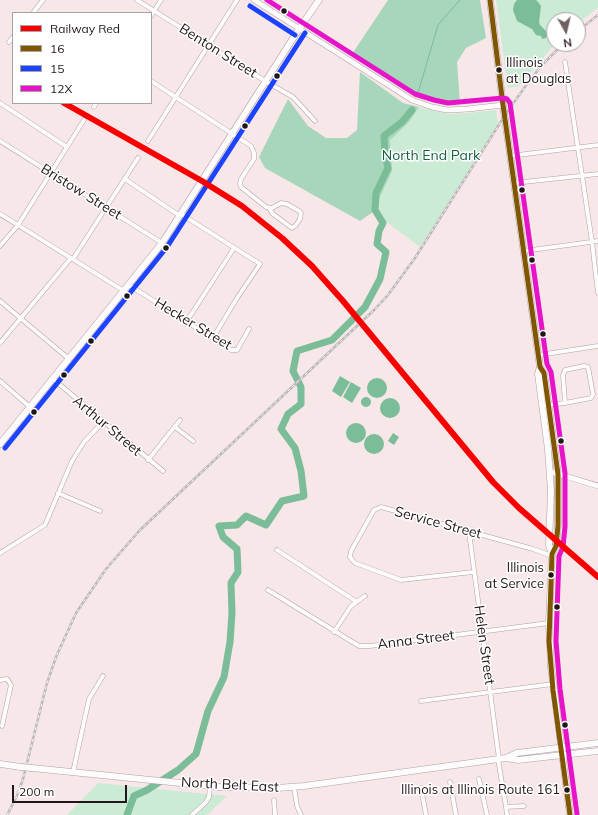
<!DOCTYPE html>
<html>
<head>
<meta charset="utf-8">
<style>
	body { margin:0 }
	#map { position:relative; width:598px; height:815px; overflow:hidden; background:#f8e7e9; font-family:Mulish,sans-serif }
	canvas { display:block }
	.legend { position:absolute; left:12px; top:12px; width:140px; height:92px; box-sizing:border-box; background:#fff; border:1px solid #a7a2a3; margin:0; padding:5px 7px; list-style:none; font-size:12px; color:#231618 }
	.legend li { display:flex; align-items:center; gap:8px; height:20px }
	.legend b { width:20px; border:1px solid #a7a2a3 }
	.north { position:absolute; left:546px; top:12px; width:40px; height:40px; box-sizing:border-box; background:#fff; border:1px solid #a7a2a3; border-radius:50%; rotate:172deg; font-size:11px; font-weight:700; line-height:16px; text-align:center; color:#231618 }
	.north::after { content:''; display:block; margin:auto; width:14px; height:18px; background:#6e5f61; clip-path:polygon(50% 0,100% 100%,50% 72%,0 100%) }
	.scale { position:absolute; left:12px; top:785px; width:115px; height:18px; box-sizing:border-box; border:2px solid #231618; border-top:0; padding-left:5px; font-size:12px; line-height:14px; white-space:nowrap; color:#231618; -webkit-text-stroke:3px #fff; paint-order:stroke }
</style>
</head>
<body>
<div id="map">
<canvas width="598" height="815"></canvas>
<ul class="legend">
<li><b style="height:5px;background:#f80000"></b>Railway Red</li>
<li><b style="height:5px;background:#815601"></b>16</li>
<li><b style="height:5px;background:#1c43ff"></b>15</li>
<li><b style="height:5px;background:#e713c9"></b>12X</li>
</ul>
<div class="north">N</div>
<div class="scale">200 m</div>
</div>
<script>
const ctx = document.querySelector('canvas').getContext('2d');
ctx.lineJoin = 'round';
function fill(path, color) { ctx.fillStyle = color; ctx.fill(path, 'evenodd'); }
const poly = rows => new Path2D(rows.map(r => 'M' + r).join(''));
function stroke(path, color, width, dash) { ctx.strokeStyle = color; ctx.lineWidth = width; ctx.lineCap = dash ? 'butt' : 'round'; ctx.setLineDash(dash || []); ctx.stroke(path); }
function drawText(font, color, halo, rows, align = 'center') {
  ctx.font = font + ' Mulish,sans-serif'; ctx.lineWidth = 3; ctx.setLineDash([]); ctx.textBaseline = 'middle'; ctx.strokeStyle = halo; ctx.fillStyle = color; for (const [text, x, y, turn = 0] of rows) {
    ctx.save(); ctx.translate(x, y); ctx.rotate((+turn || 0) * Math.PI / 180); ctx.textAlign = isNaN(turn) ? turn : align; if (halo) ctx.strokeText(text, 0, 0); ctx.fillText(text, 0, 0); ctx.restore();
  }
}
const green = poly([
	[496,0,598,0,598,8,578,23,578,20,554,20,555,44,519,86,508,88],
	[419,107,449,114,469,113,496,110,498,124,420,247,373,212,392,171,389,140,409,122],
	[98,783,227,796,207,815,67,815]
]);
const forest = poly([
	[388,0,480,0,486,38,466,48,457,62,460,103,421,99,352,54],
	[360,72,403,103,419,107,409,122,390,140,392,171,373,212,360,221,265,168,259,157,288,99,308,126,326,138,347,138,357,130]
]);
const water = poly([
	[517,0,536,0,538,2,541,6,539,22,540,25,547,32,548,35,546,38,542,39,541,36,536,35,532,29,517,21,513,10,514,4],
	[340,376,350,382,341,397,332,391],
	'367 388a10 10 0 1 1 20 0a10 10 0 1 1-20 0Z',
	[351,382,361,388,352,403,343,397],
	'361 402a5 5 0 1 1 10 0a5 5 0 1 1-10 0Z',
	'380 408a10 10 0 1 1 20 0a10 10 0 1 1-20 0Z',
	'346 433a10 10 0 1 1 20 0a10 10 0 1 1-20 0Z',
	[393,433,399,437,394,445,388,441],
	'364 444a10 10 0 1 1 20 0a10 10 0 1 1-20 0Z'
]);
const stream = poly([
	[418,93,438,25,458,2,460,0]
]);
const river = poly([
	[127,815,134,796,147,790,178,770,196,754,208,711,224,677,230,642,232,613,231,583,238,572,237,549,223,537,219,526,237,525,246,516,266,525,282,501,304,496,301,471,295,448,281,429,288,414,301,404,301,387,293,371,297,351,332,340,365,307,380,279,386,252,377,244,379,231,383,223,375,210,376,193,388,168,385,154,384,136,402,122,412,110]
]);
const minor = poly([
	[137,0,265,81,293,97,315,121],
	[33,13,43,0],
	[151,16,161,0],
	[9,42,13,37],
	[565,62,592,242,598,293],
	[151,81,251,146,254,153,254,159,241,179,240,184,241,187,266,207,272,208,281,203,287,204,299,211,301,213,300,219,296,225,292,228,273,214,269,208],
	[0,103,67,147],
	[94,107,96,103],
	[0,141,162,243],
	[148,141,237,0],
	[510,156,598,145],
	[125,179,180,216],
	[514,183,598,174],
	[0,214,124,291],
	[181,214,260,264,237,298,213,338],
	[0,246,18,225,84,120],
	[524,251,598,241],
	[73,259,138,158],
	[129,285,231,350,237,350,249,329],
	[0,301,69,359],
	[187,321,234,248],
	[0,343,71,258],
	[539,355,598,346],
	[584,366,588,367,593,394,591,398,565,403,563,375,565,370,584,366],
	[53,379,163,471],
	[0,381,30,407],
	[546,405,565,403],
	[175,427,193,441],
	[148,460,180,420],
	[58,493,100,511],
	[469,532,499,759],
	[277,550,357,602],
	[0,553,45,525,72,461,84,442,103,422],
	[473,572,401,580,355,563,350,557,351,551,374,510,381,507,533,549,552,556],
	[268,590,359,646,370,646,549,623],
	[334,632,351,606,365,596],
	[0,680,7,679,11,685,2,726],
	[421,701,553,684],
	[498,759,506,807,507,815],
	[73,772,89,699,103,676],
	[479,779,487,815],
	[450,782,456,815],
	[294,787,297,806,301,815],
	[421,788,426,815],
	[274,800,275,815],
	[506,807,524,806],
	[192,815,206,802,209,797,210,786]
]);
const tertiary = poly([
	[254,0,412,100,432,107,447,110,468,109,503,105],
	[551,472,562,475,598,486]
]);
const secondary = poly([
	[0,444,162,243,299,29,319,0]
]);
const primary = poly([
	[490,0,503,105,540,367,538,374,548,449,551,491,549,545,552,554,549,623,551,667,570,815],
	[540,367,544,373,558,474,558,526,556,546,552,554],
	[506,758,517,753,598,743],
	[0,764,21,767],
	[32,768,220,787,277,788,304,786,506,758,518,760,598,751]
]);
const rail = poly([
	[578,31,598,15],
	[7,815,17,796,23,779,47,683,56,657,76,613,106,569,139,531,374,310,388,295,415,258,505,115,527,84,542,65,563,44]
]);
const primaryBridge = poly([
	[21,767,32,768]
]);
const bus1 = poly([
	[490,0,503,105,540,367,544,373,558,474,558,526,556,546,552,554,549,641,553,690,570,815]
]);
const bus2 = poly([
	[250,6,295,35],
	[5,448,167,247,305,33]
]);
const bus3 = poly([
	[267,0,415,94,434,100,448,103,503,98,507,99,510,103,547,364,551,372,565,473,565,527,563,547,559,556,556,641,560,689,577,814]
]);
const rail1 = poly([
	[64,103,202,181,242,206,282,238,312,266,343,301,493,482,519,508,598,577]
]);
const markers = [
	[284,11,3.5,"#231618"],
	[499,70,3.5,"#231618"],
	[277,76,3.5,"#231618"],
	[245,126,3.5,"#231618"],
	[522,190,3.5,"#231618"],
	[166,248,3.5,"#231618"],
	[532,260,3.5,"#231618"],
	[127,296,3.5,"#231618"],
	[543,334,3.5,"#231618"],
	[91,341,3.5,"#231618"],
	[64,375,3.5,"#231618"],
	[34,412,3.5,"#231618"],
	[561,441,3.5,"#231618"],
	[551,575,3.5,"#231618"],
	[557,607,3.5,"#231618"],
	[565,725,3.5,"#231618"],
	[567,790,3.5,"#231618"]
];
const busNames = [
	["Illinois",506,63,"left"],
	["at Douglas",506,79,"left"],
	["Illinois",544,568],
	["at Service",544,584],
	["Illinois at Illinois Route 161",560,790]
];
const streetNames = [
	["Benton Street",218,51,32],
	["Bristow Street",81,192,32],
	["Hecker Street",193,324,31],
	["Arthur Street",107,426,40],
	["Service Street",438,523,15],
	["Anna Street",416,640,-7],
	["Helen Street",484,645,82],
	["North Belt East",230,785,3]
];
const parkNames = [
	["North End Park",431,156]
];
fill(green, '#cbebd5');
fill(forest, '#a7d6ba');
fill(water, '#7bbc99');
stroke(stream, '#7bbc99', 1);
stroke(river, '#7bbc99', 7);
stroke(minor, '#afa1a3', 5);
stroke(tertiary, '#afa1a3', 6);
stroke(secondary, '#afa1a3', 7);
stroke(primary, '#afa1a3', 7);
stroke(minor, '#fefbfc', 4);
stroke(tertiary, '#fefbfc', 5);
stroke(secondary, '#fefbfc', 6);
stroke(primary, '#fefbfc', 6);
stroke(rail, '#bcb8b9', 2.5);
stroke(rail, '#fff', 1, [3]);
stroke(primaryBridge, '#afa1a3', 7, []);
stroke(primaryBridge, '#fefbfc', 6);
stroke(bus1, '#815601', 5);
stroke(bus2, '#1c43ff', 5);
stroke(bus3, '#e713c9', 5);
stroke(rail1, '#f80000', 6);
for (const [x, y, r, color] of markers) { const dot = new Path2D(); dot.arc(x, y, r, 0, 2 * Math.PI); ctx.fillStyle = color; ctx.fill(dot); stroke(dot, '#fff', 1.5); }
drawText('13px', '#231618', '#fff', busNames, 'right');
drawText('14px', '#231618', '#fff', streetNames);
drawText('14px', '#155f3d', '#fff', parkNames);
</script>
</body>
</html>
